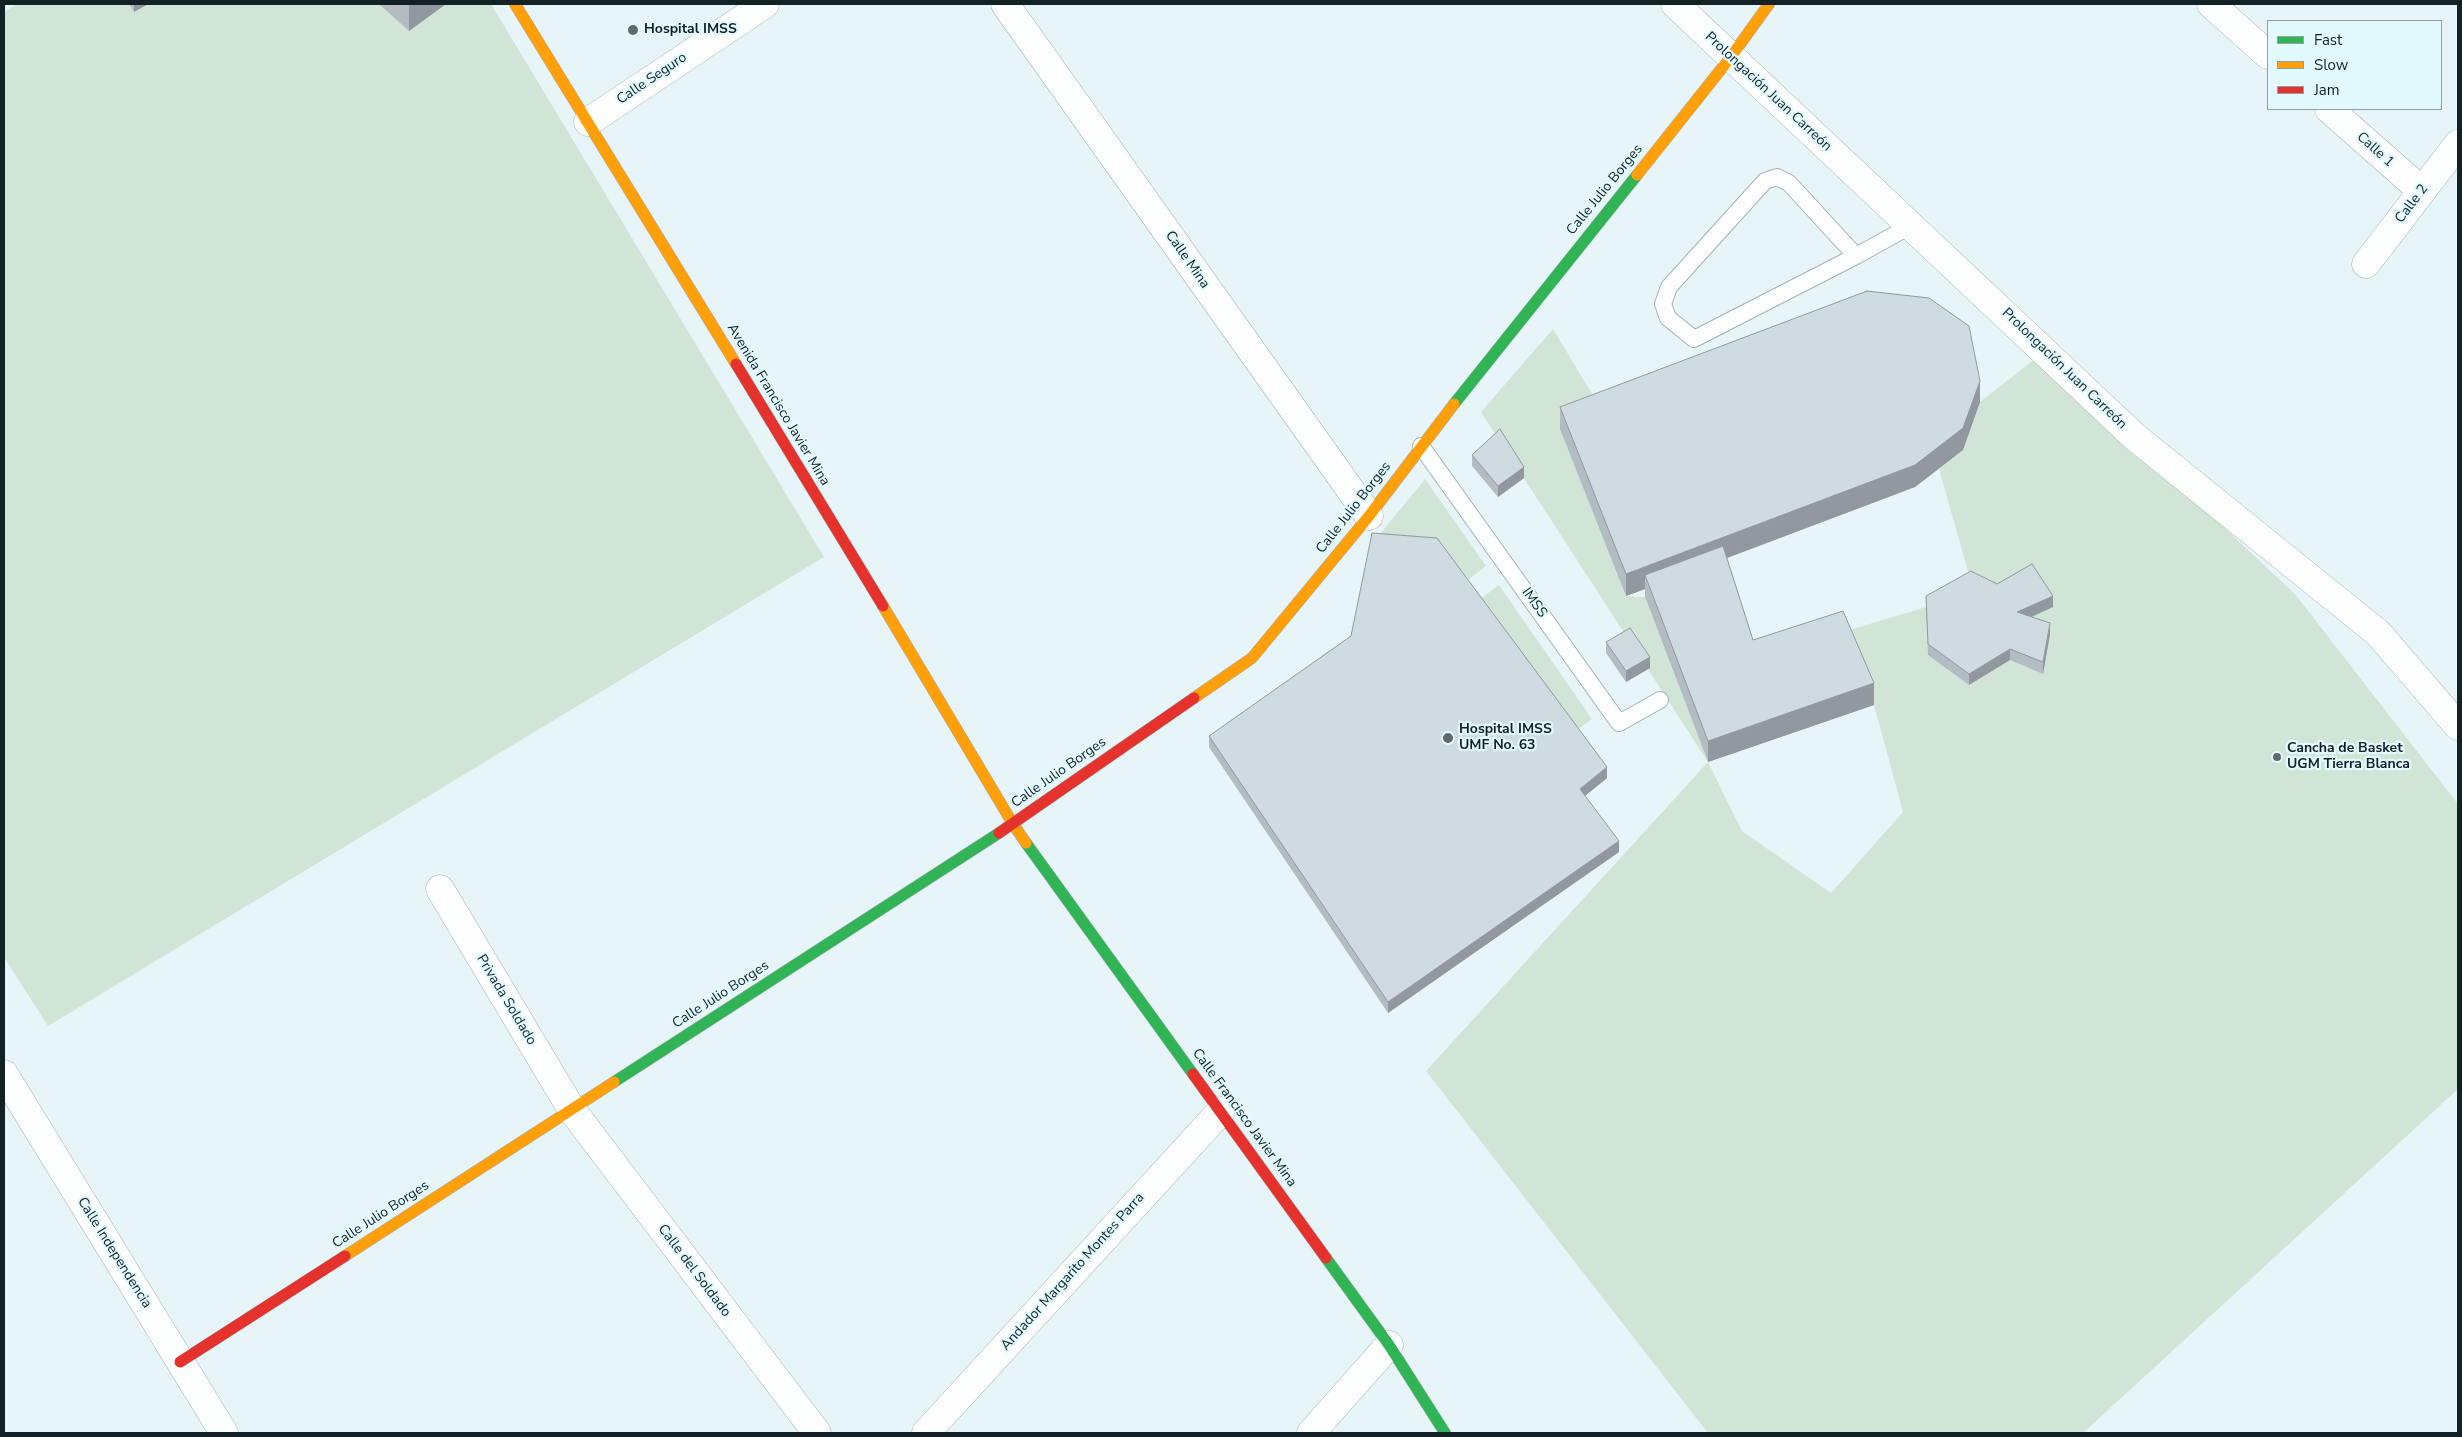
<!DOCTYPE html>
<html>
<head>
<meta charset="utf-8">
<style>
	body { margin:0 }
	#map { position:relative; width:2462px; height:1437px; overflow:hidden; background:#e8f5f8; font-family:"Nunito Sans",sans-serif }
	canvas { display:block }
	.frame { position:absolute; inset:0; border:5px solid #122124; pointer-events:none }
	.legend { position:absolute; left:2267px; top:20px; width:175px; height:90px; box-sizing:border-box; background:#e2f9fe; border:1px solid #8fa3a7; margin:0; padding:6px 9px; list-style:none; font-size:15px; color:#122124 }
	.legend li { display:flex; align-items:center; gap:10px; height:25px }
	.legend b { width:25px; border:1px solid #8fa3a7 }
</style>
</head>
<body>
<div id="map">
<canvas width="2462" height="1437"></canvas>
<div class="frame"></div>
<ul class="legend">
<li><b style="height:6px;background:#30b455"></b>Fast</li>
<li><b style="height:6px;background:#ff9f0a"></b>Slow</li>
<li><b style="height:6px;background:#e5322d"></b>Jam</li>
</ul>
</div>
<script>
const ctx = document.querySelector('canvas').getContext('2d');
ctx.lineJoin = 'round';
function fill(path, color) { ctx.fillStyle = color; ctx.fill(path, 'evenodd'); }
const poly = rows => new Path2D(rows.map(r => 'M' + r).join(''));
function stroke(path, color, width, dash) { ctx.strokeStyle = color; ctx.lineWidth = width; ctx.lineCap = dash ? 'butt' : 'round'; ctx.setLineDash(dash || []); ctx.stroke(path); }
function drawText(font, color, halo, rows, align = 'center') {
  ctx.font = font + ' "Nunito Sans",sans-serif'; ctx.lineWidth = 4.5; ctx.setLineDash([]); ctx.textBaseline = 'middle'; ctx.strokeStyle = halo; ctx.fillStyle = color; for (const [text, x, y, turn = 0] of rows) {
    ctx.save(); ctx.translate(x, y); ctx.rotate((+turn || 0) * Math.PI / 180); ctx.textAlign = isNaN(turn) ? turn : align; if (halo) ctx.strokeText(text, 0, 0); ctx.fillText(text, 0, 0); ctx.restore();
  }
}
const green = poly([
	[17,4,491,4,824,557,48,1026,4,957,4,12],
	[1553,329,1603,412,1625,596,1645,597,1708,762,1742,831,1831,893,1903,812,1874,705,1843,632,1926,607,1969,685,2010,660,2043,673,2017,623,2053,607,1997,595,1971,582,1939,469,1963,450,1980,402,2040,355,2295,594,2458,804,2458,1089,2083,1433,1708,1433,1426,1071,1708,762,1481,412],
	[1425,479,1486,566,1463,584,1372,544],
	[1499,585,1592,719,1573,733,1476,602]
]);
const lane = poly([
	[1856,256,1789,183,1777,177,1765,181,1669,287,1663,304,1668,318,1694,339,1856,256,1912,225],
	[1421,446,1619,723,1660,700]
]);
const street = poly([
	[1005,4,1369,516],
	[1675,4,2135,437,2378,633,2458,726],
	[2211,4,2268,55],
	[2329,109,2422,191],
	[588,122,765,4],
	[2366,264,2458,144],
	[440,889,572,1110,817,1433],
	[4,1074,224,1433],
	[926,1433,1221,1111],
	[1311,1433,1389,1345]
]);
const fast = poly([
	[1454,404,1637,175],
	[1026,843,1193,1074],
	[614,1082,999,833],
	[1326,1258,1389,1345,1445,1433]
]);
const slow = poly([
	[515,4,736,364],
	[1637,175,1730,58,1769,4],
	[883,606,1013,824,1026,843],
	[1194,698,1252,658,1369,516,1454,404],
	[345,1256,614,1082]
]);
const jam = poly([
	[736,364,883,606],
	[999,833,1194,698],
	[1193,1074,1326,1258],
	[180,1362,345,1256]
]);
const wall = poly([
	[129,4,148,4,134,12],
	[379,4,446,4,409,31],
	[1980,402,1963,450,1915,487,1727,558,1753,640,1874,705,1708,762,1645,597,1645,589,1626,596,1560,429,1560,407],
	[1472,455,1524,478,1498,497,1472,466],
	[1926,596,2053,607,2032,617,2050,634,2043,674,2010,660,1969,685,1928,655],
	[1606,642,1650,668,1626,682,1606,653],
	[1209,736,1607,778,1585,796,1619,852,1388,1013,1209,747]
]);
const shadedWall = poly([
	[134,4,148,4,134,12],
	[409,4,446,4,409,31],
	[1980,381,1980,402,1963,450,1915,487,1650,587,1645,575,1645,589,1626,596,1626,574],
	[1524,467,1524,478,1498,497,1498,486],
	[2053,596,2053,607,2017,623,2017,612],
	[2050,623,2050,634,2043,674,2043,662],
	[2010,649,2010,660,1969,685,1969,674],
	[1650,657,1650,668,1626,682,1626,671],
	[1874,683,1874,705,1708,762,1708,741],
	[1607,767,1607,778,1580,800,1580,789],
	[1619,841,1619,852,1388,1013,1388,1002]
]);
const building = poly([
	[1867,291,1929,298,1969,326,1980,381,1963,428,1915,465,1626,574,1560,407,1867,291],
	[1500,429,1524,467,1498,486,1472,455,1500,429],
	[1372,533,1437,538,1607,767,1580,789,1619,841,1388,1002,1209,736,1351,636,1372,533],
	[1723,546,1753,640,1843,611,1874,683,1708,741,1645,575,1723,546],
	[2032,564,2053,596,2017,612,2050,623,2043,662,2010,649,1969,674,1928,644,1926,596,1971,571,1997,584,2032,564],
	[1630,628,1650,657,1626,671,1606,642,1630,628]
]);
const markers = [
	[633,30,6,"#5d6b6e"],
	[1448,738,6,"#5d6b6e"],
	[2277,757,5,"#5d6b6e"]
];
const poiNames = [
	["Hospital IMSS",644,30],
	["Hospital IMSS",1459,730],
	["UMF No. 63",1459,746],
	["Cancha de Basket",2287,749],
	["UGM Tierra Blanca",2287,765]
];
const streetNames = [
	["Calle Seguro",652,79,-34],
	["Prolongación Juan Carreón",1768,92,43],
	["Calle 1",2375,150,42],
	["Calle Julio Borges",1605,190,-51],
	["Calle 2",2412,204,-53],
	["Calle Mina",1187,260,55],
	["Prolongación Juan Carreón",2064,369,44],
	["Avenida Francisco Javier Mina",778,405,59],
	["Calle Julio Borges",1354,508,-52],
	["IMSS",1534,603,54],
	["Calle Julio Borges",1059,773,-35],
	["Calle Julio Borges",721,995,-33],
	["Privada Soldado",506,1000,59],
	["Calle Francisco Javier Mina",1244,1118,54],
	["Calle Julio Borges",381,1215,-33],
	["Calle Independencia",114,1253,58],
	["Calle del Soldado",694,1271,53],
	["Andador Margarito Montes Parra",1073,1272,-48]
];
fill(green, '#d1e5d7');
stroke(lane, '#a5b1b4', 18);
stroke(street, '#a5b1b4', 29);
stroke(fast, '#a5b1b4', 12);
stroke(slow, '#a5b1b4', 12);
stroke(jam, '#a5b1b4', 12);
stroke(lane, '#fcfefe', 16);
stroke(street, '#fcfefe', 28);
stroke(fast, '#30b455', 11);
stroke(slow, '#ff9f0a', 11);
stroke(jam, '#e5322d', 11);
fill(wall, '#b3bcc2');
fill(shadedWall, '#92999e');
fill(building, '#d0dbe1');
stroke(building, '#92999e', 1);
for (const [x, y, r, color] of markers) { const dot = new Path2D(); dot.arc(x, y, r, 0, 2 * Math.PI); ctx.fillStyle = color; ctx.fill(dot); stroke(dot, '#e2f9fe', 2); }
drawText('bold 14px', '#122124', '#e2f9fe', poiNames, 'left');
drawText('14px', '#122124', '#e2f9fe', streetNames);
</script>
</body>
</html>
